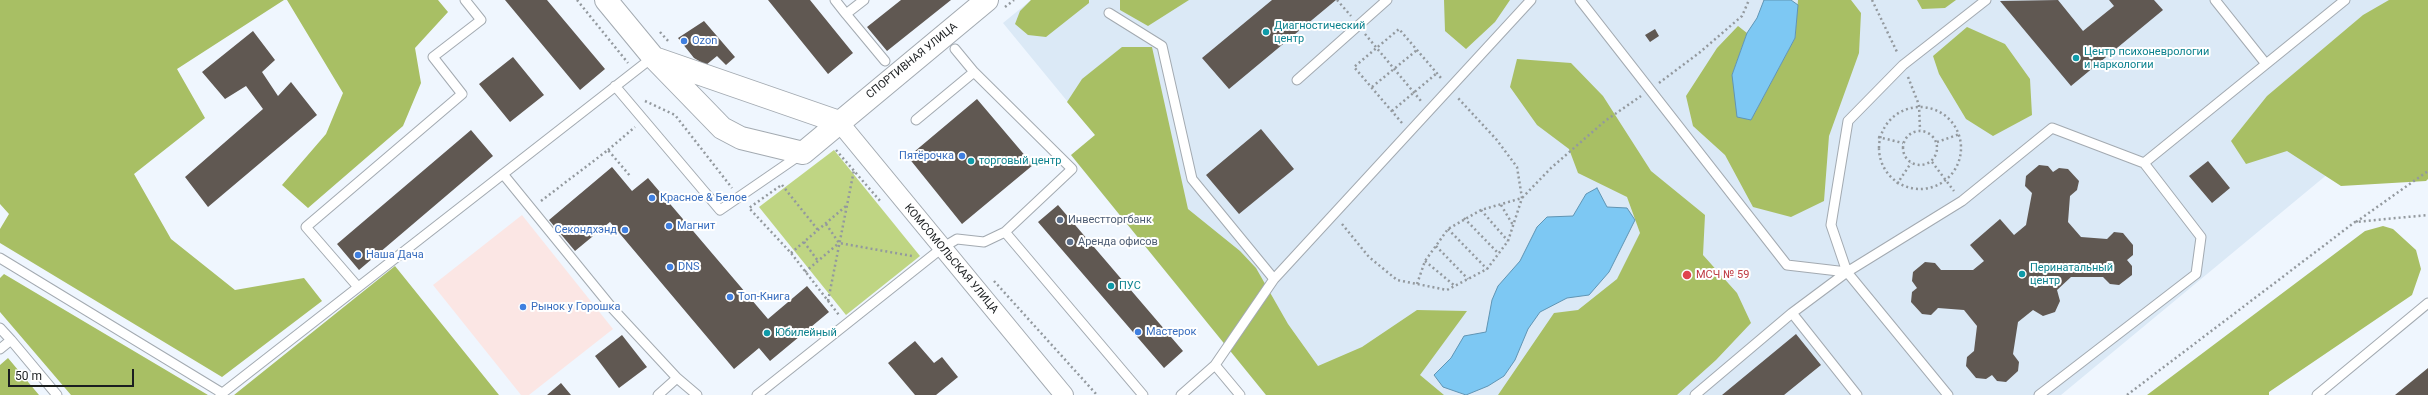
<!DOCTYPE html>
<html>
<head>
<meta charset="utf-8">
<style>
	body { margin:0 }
	#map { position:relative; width:2428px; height:395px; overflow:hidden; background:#eff6fe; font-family:Roboto,sans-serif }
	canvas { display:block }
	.scale { position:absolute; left:8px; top:369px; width:126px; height:18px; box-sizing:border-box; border:2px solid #1b1e20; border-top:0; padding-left:5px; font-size:12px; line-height:14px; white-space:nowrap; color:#1b1e20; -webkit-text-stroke:3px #fff; paint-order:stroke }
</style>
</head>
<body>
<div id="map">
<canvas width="2428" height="395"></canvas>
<div class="scale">50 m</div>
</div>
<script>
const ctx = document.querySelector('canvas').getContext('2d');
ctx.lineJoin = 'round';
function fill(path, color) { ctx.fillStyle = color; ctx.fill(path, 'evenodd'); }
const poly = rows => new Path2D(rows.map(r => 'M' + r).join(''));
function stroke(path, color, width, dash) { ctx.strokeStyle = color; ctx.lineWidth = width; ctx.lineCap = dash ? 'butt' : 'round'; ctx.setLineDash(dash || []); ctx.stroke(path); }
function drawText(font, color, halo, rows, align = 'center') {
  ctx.font = font + ' Roboto,sans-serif'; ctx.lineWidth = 4; ctx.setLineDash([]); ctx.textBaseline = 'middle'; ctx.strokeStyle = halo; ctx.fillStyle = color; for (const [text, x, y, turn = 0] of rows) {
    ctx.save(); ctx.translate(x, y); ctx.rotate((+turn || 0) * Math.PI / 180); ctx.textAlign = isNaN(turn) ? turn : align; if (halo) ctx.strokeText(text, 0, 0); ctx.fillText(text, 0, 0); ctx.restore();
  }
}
const commercial = poly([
	[522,215,613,329,529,395,521,395,433,285]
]);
const built = poly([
	[1031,0,2428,0,2428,91,2061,395,1266,395,1071,155,1095,135,1003,23]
]);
const green = poly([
	[834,150,920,256,846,315,759,207]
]);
const forest = poly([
	[0,0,284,0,177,69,205,118,134,174,171,239,235,290,304,278,322,301,222,377,0,243,0,229,9,214,0,204],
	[287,0,438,0,448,12,415,48,421,83,403,126,308,208,282,185,326,134,343,93],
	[1031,0,1089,0,1089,3,1046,37,1028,35,1015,24,1020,11],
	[1120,0,1189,0,1148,26,1120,10],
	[1444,0,1510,0,1495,22,1466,49,1445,31],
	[1798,0,1851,0,1861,13,1859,53,1829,136,1824,201,1791,217,1753,207,1725,155,1693,126,1686,96,1717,48,1738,26,1747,33,1732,75,1751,120,1795,38],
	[1917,0,1956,0,1945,8,1922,9],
	[2389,0,2428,0,2428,179,2426,181,2341,186,2287,151,2246,164,2231,141,2267,96,2363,15],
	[1967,27,2005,44,2030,79,2032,115,1993,136,1966,119,1939,74,1933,56],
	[1122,47,1152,47,1188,209,1240,251,1256,268,1288,324,1318,366,1362,347,1417,310,1467,311,1420,375,1444,395,1266,395,1071,155,1095,135,1067,102,1082,79],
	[1517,59,1571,63,1603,96,1651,171,1705,215,1703,255,1737,293,1751,323,1716,360,1677,395,1498,395,1554,313,1578,310,1617,279,1640,233,1627,197,1578,173,1569,149,1537,125,1510,87],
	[2383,226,2393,229,2416,250,2421,269,2412,295,2269,392,2269,395,2147,395,2365,231],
	[395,266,499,395,234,395],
	[4,274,208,395,71,395,0,312,0,278],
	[8,358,39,395,0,395,0,365]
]);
const water = poly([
	[1764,0,1791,0,1798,5,1795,38,1751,120,1737,117,1732,75,1747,33,1757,18,1764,0],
	[1597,188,1607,207,1627,208,1635,220,1609,272,1589,295,1567,298,1540,312,1528,329,1515,360,1504,376,1488,386,1466,395,1443,387,1434,375,1451,358,1464,336,1486,332,1492,300,1498,286,1520,261,1537,227,1547,217,1573,216,1586,194,1597,188]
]);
const building = poly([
	[505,0,547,0,605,69,580,90],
	[768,0,810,0,853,53,828,74],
	[901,0,951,0,887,51,867,27],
	[1272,0,1336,0,1229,89,1202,58],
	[2058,0,2083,31,2114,6,2109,0,2154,0,2163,10,2071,86,2000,1],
	[704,21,735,57,726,65,717,56,706,65,694,58,678,38],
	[1655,29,1659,36,1650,42,1645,35],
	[253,31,275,60,262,72,278,96,291,82,317,115,208,207,185,177,263,109,246,86,225,99,202,72],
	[513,57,544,95,510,122,479,84],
	[977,99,1033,165,962,224,908,157],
	[1261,129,1294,169,1239,214,1206,175],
	[471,130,493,156,359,270,337,244],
	[2208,161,2230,188,2212,203,2189,176],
	[2039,165,2048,166,2053,172,2059,168,2068,169,2079,181,2077,190,2070,196,2068,222,2081,237,2107,239,2114,232,2123,233,2133,245,2133,255,2127,260,2132,266,2132,275,2119,285,2110,284,2103,277,2071,277,2057,290,2060,301,2055,312,2043,316,2033,310,2018,322,2013,354,2019,362,2018,371,2006,382,1997,381,1992,375,1986,379,1976,378,1966,366,1967,357,1974,351,1977,326,1964,310,1938,308,1931,315,1922,314,1911,302,1912,292,1917,288,1912,281,1913,272,1925,262,1935,263,1941,270,1973,270,1984,261,1970,245,2000,219,2014,235,2026,225,2032,193,2025,186,2026,176],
	[612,167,632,191,648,178,768,319,807,286,829,312,770,361,759,348,734,369,610,222,575,251,549,220],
	[1058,205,1183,351,1164,368,1038,222],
	[1796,334,1821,365,1784,395,1722,395],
	[622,335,647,367,619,388,595,356],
	[915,341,934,363,942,357,958,377,936,395,915,395,888,363],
	[2428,368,2428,395,2395,395],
	[561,383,571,395,547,395]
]);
const path = poly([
	[577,0,628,63],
	[1337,0,1351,16],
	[1872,0,1898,54],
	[1005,7,1014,0],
	[660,32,669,42],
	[1365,34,1421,101],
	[1908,77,1919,105,1920,130],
	[1659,83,1699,53,1742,16,1749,0],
	[1372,87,1417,50],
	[645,101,675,115,732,188],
	'1879 148a41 41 0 1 1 82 0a41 41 0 1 1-82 0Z',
	[1392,111,1437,73],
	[1402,123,1354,67,1399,29,1441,78],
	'1903 148a17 17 0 1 1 34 0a17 17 0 1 1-34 0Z',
	[1878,137,1903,143],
	[1937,142,1960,134],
	[608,150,635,127],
	[836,150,881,202],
	[1932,162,1954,191],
	[1897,184,1911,163],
	[782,185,818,230],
	[780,186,749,208,791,253,839,315],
	[541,201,608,150,631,177],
	[1501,205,1513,225],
	[1481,210,1508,241],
	[1464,218,1499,254],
	[2356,222,2428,171],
	[826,224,839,243,912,256],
	[1342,224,1369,257,1397,280,1447,290,1487,269,1508,241,1522,198,1517,167,1496,139,1457,97],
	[1448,229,1487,269],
	[804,242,818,261],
	[1436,246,1468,279],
	[791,253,846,206],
	[1425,261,1455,286],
	[805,272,839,243],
	[994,281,1097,395],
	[1417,284,1425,261,1448,229,1481,210,1522,198,1551,168,1605,121,1641,96],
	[828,301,854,170],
	[2127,395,2355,222,2428,215]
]);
const service = poly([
	[835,0,846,14,864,0],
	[1580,0,1787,265,1847,272,1962,201,2052,128,2144,163,2345,0],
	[2215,0,2266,64],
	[1109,13,1162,46,1192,179,1274,279],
	[846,14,885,61],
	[955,49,974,72,1072,169,1005,232],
	[1297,80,1387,0],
	[615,86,720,210,800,155],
	[916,120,974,72],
	[503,174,613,309,677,378,697,395],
	[0,258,222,393],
	[358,287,306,227,462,94,433,57,481,20,465,0],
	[1792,313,1857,395],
	[0,328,11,340,0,349],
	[11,340,57,395],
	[1215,365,1274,279,1531,0],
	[220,395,653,57],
	[658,395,677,378],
	[757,395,942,248,957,239,984,242,1005,232,1143,395],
	[1181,395,1215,365,1240,395],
	[1695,395,1792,313,1847,272],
	[1948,395,1847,272,1831,225,1848,121,1903,65,1986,0],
	[2039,395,2196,274,2201,237,2144,163],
	[2317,395,2428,303]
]);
const minor = poly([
	[839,122,1064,395]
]);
const tertiary = poly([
	[606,0,653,57,722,128,741,138,803,153,987,0],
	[657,59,839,122]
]);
const markers = [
	[1266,32,4,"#0f9aa8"],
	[684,41,4,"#3f7fe0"],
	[2076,58,4,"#0f9aa8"],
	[962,156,4,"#3f7fe0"],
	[971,161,4,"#0f9aa8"],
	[652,198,4,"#3f7fe0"],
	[1060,220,4,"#5c6f8a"],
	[669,226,4,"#3f7fe0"],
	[625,230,4,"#3f7fe0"],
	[1070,242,4,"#5c6f8a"],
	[358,255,4,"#3f7fe0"],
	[670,267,4,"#3f7fe0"],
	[2022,274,4,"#0f9aa8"],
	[1687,275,5,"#e0444e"],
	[1111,286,4,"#0f9aa8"],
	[730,297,4,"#3f7fe0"],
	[523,307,4,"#3f7fe0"],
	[1138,332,4,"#3f7fe0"],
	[767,333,4,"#0f9aa8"]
];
const cultureNames = [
	["Диагностический",1274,26],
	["центр",1274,39],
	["Центр психоневрологии",2084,52],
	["и наркологии",2084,65],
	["торговый центр",979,161],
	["Перинатальный",2030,268],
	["центр",2030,281],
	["ПУС",1119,286],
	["Юбилейный",775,333]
];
const shopNames = [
	["Ozon",692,41],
	["Пятёрочка",954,156,"right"],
	["Красное & Белое",660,198],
	["Магнит",677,226],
	["Секондхэнд",617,230,"right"],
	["Наша Дача",366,255],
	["DNS",678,267],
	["Топ-Книга",738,297],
	["Рынок у Горошка",531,307],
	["Мастерок",1146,332]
];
const streetNames = [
	["СПОРТИВНАЯ УЛИЦА",912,61,-39],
	["КОМСОМОЛЬСКАЯ УЛИЦА",951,259,50]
];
const serviceNames = [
	["Инвестторгбанк",1068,220],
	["Аренда офисов",1078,242]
];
const healthNames = [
	["МСЧ № 59",1696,275]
];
fill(commercial, '#fbe6e4');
fill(built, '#dbe9f6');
fill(green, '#bfd583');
fill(forest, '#a8bf64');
fill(water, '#7dc8f3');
stroke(water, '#6095b4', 1);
fill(building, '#605852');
stroke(service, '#a3aab1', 11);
stroke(minor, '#a3aab1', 20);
stroke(tertiary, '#a3aab1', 24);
stroke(path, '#93999e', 2.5, [2, 3]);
stroke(service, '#fff', 9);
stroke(minor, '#fff', 18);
stroke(tertiary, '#fff', 22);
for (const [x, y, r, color] of markers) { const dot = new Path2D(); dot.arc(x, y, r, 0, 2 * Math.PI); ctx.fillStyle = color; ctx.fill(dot); stroke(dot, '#fff', 1.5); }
drawText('11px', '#0d838f', '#fff', cultureNames, 'left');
drawText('11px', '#366cbe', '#fff', shopNames, 'left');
drawText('11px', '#1b1e20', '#fff', streetNames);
drawText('11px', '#4e5e75', '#fff', serviceNames, 'left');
drawText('11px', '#be3a42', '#fff', healthNames, 'left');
</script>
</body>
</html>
